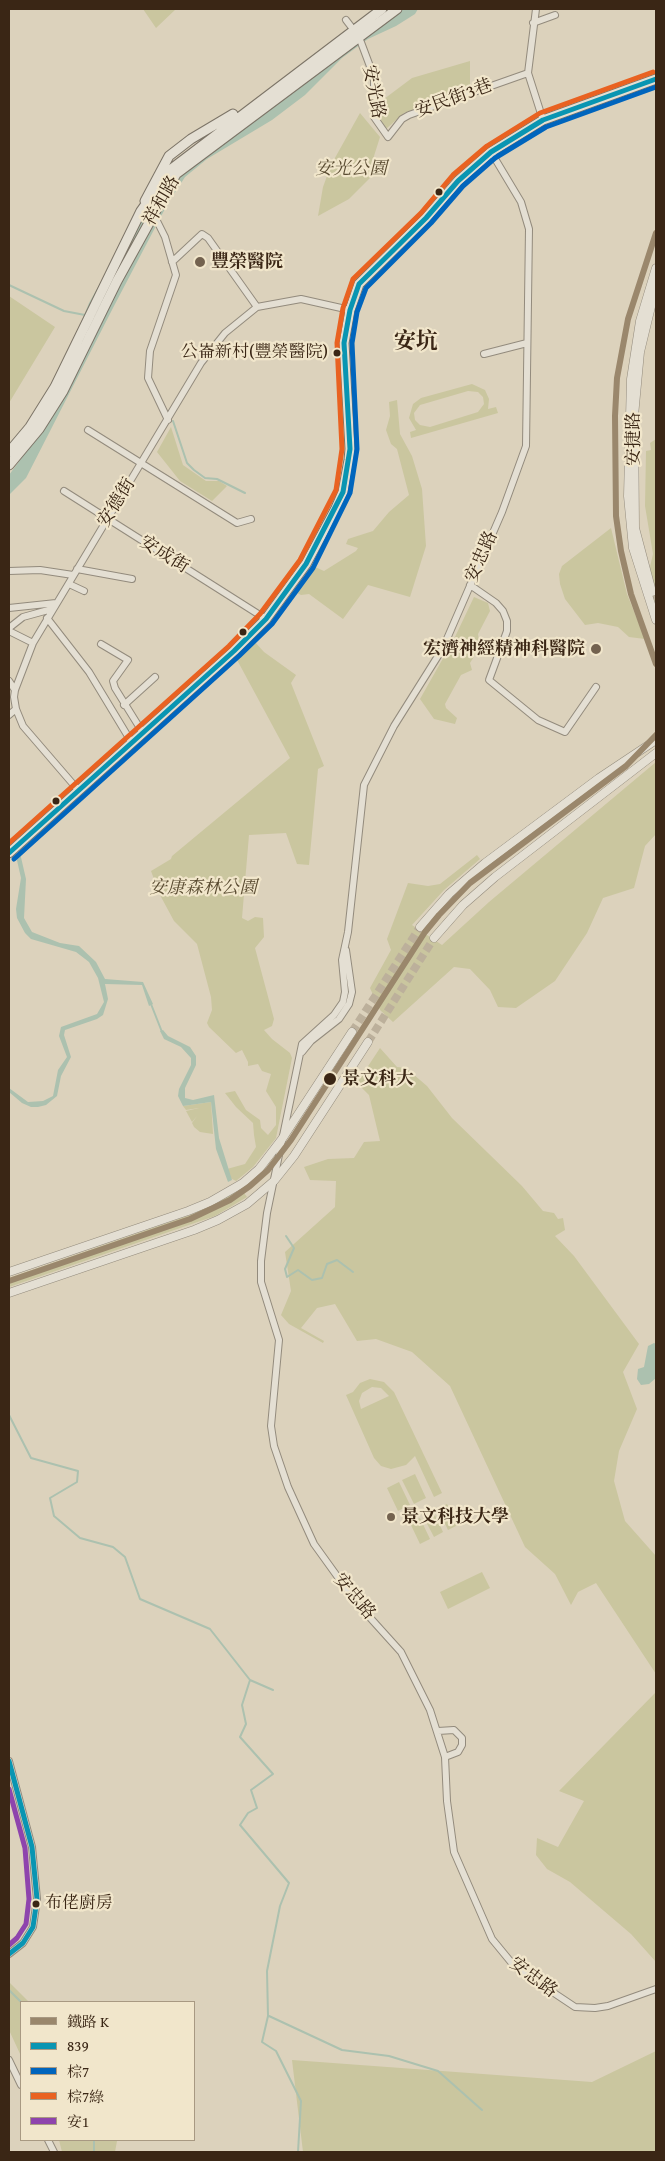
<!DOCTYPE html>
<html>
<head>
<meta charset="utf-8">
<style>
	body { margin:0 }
	#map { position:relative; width:665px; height:2161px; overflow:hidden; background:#dcd2bc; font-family:"Gentium Book Plus","Noto Serif TC",serif }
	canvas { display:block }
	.frame { position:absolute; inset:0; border:10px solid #3a2615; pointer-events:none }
	.legend { position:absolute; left:20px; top:2001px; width:175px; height:140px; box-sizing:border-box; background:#f1e6cb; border:1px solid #a89982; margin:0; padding:6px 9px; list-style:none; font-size:15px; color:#3a2615 }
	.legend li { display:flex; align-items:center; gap:10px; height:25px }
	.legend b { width:25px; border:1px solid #a89982 }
</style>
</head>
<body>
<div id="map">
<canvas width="665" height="2161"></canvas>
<div class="frame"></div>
<ul class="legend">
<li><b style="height:6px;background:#9a876c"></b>鐵路 K</li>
<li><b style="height:6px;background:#0995b2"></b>839</li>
<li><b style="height:6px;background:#0065bd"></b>棕7</li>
<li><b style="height:6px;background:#e96221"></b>棕7綠</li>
<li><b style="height:6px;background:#8e44ad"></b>安1</li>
</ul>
</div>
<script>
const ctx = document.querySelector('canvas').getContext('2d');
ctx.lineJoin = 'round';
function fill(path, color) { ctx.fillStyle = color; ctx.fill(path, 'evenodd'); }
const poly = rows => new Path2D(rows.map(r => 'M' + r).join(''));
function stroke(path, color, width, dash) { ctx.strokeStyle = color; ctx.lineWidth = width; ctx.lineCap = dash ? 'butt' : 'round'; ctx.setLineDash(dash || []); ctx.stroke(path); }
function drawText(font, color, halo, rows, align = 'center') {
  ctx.font = font + ' "Gentium Book Plus","Noto Serif TC",serif'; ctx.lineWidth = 4.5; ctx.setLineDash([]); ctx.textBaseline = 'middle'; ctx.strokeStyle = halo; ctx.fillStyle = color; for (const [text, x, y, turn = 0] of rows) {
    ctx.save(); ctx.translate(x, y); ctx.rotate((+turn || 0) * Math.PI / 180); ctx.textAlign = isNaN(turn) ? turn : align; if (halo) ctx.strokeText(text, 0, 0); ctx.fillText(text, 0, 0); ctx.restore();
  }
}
const green = poly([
	[143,9,176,9,156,28],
	[470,61,470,89,404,113,386,129,379,116,380,102,412,78],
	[360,113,380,137,374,156,372,176,349,199,318,216,323,187,331,165],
	[9,296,55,327,9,403],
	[472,384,485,390,489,399,488,409,496,407,498,413,411,438,410,432,416,430,409,418,413,404,421,398],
	[468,391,478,392,483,397,484,404,478,412,430,427,420,425,415,420,414,413,420,405],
	[397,400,400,434,412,456,422,489,426,546,410,597,368,585,343,619,309,594,301,595,295,592,313,566,324,571,356,551,358,548,346,544,348,539,373,531,389,512,409,495,397,449,391,444,386,430,390,416,389,402],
	[171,427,183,465,206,481,219,481,227,486,212,501,180,481,157,452],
	[656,439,656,613,648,593,656,590,649,571,653,554,645,506,646,451,651,450,650,443],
	[611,528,627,594,645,639,629,637,618,627,598,623,585,625,565,599,560,584,559,574,562,566],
	[474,597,488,603,490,611,478,634,480,647,470,663,472,670,461,675,445,704,446,708,457,718,455,724,434,719,420,699,454,639],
	[254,641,264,652,296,675,291,683,324,766,318,769,309,865,297,864,286,833,249,835,242,918,248,921,255,917,263,918,264,937,255,948,274,1019,272,1026,264,1030,272,1039,290,1053,292,1058,276,1138,253,1167,236,1181,230,1178,227,1169,245,1164,256,1147,254,1135,253,1123,236,1107,225,1093,235,1091,246,1110,260,1120,261,1128,268,1135,276,1125,276,1107,266,1091,271,1074,262,1071,258,1064,248,1066,248,1062,242,1050,236,1053,209,1027,207,1023,212,1010,211,997,197,944,174,921,160,895,151,871,171,859,172,856,290,758,236,658],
	[656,762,656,834,645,846,634,888,603,898,587,933,555,981,516,1008,498,1007,490,990,470,969,454,967,393,1022,380,1010,370,988,391,950,387,939,408,883,428,886,440,884,477,855,480,859,444,890,412,925,442,945,489,902],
	[380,1048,397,1067,406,1068,427,1086,452,1118,522,1186,543,1211,554,1213,558,1219,563,1218,565,1230,555,1236,574,1256,639,1344,623,1372,637,1409,619,1451,614,1481,625,1521,656,1556,656,1674,596,1583,578,1592,571,1605,555,1574,525,1547,450,1386,412,1352,376,1339,357,1341,335,1304,317,1308,301,1328,324,1341,323,1343,289,1324,281,1315,291,1291,285,1252,335,1207,336,1181,310,1180,304,1167,328,1159,354,1158,364,1142,380,1141,369,1095,357,1083],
	[211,1102,213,1134,200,1132,194,1127,192,1123,197,1116,192,1122,186,1111,199,1108,186,1110,183,1106],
	[241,1189,247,1197,215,1216,9,1287,9,1278,190,1215,211,1206],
	[370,1379,384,1382,394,1392,442,1493,434,1497,415,1456,406,1465,391,1469,381,1466,374,1458,346,1395,353,1392,360,1383],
	[372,1387,381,1388,389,1396,361,1409,359,1401,362,1393],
	[415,1474,426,1498,414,1504,402,1480],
	[399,1482,410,1505,398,1511,387,1488],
	[447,1504,458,1525,448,1530,438,1509],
	[433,1511,443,1532,434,1537,423,1516],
	[420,1518,430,1539,420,1544,410,1523],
	[482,1572,490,1588,448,1609,440,1592],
	[656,1692,656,1962,631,1934,570,1882,547,1869,536,1855,537,1838,558,1847,584,1801,559,1791],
	[9,1982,29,2002,21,2002,21,2056,9,2030],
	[656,2051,656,2152,303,2152,292,2060,592,2082],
	[59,2140,116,2140,117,2141,115,2152,62,2152]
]);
const water = poly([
	[378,9,418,9,415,14,396,26,368,39,342,58,305,95,272,120,207,159,185,177,168,203,114,306,26,478,9,495,9,475,23,456,63,367,89,303,162,172],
	[20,853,26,879,24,918,32,932,60,943,79,946,96,962,105,979,143,982,153,1004,149,1006,142,985,105,984,108,999,103,1015,97,1019,65,1030,64,1035,71,1057,61,1076,57,1096,46,1105,38,1107,31,1107,22,1103,9,1092,9,1088,28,1102,43,1101,53,1096,58,1070,67,1057,59,1036,61,1027,97,1014,104,1002,98,978,89,962,76,952,31,939,25,933,17,918,16,909,21,878,16,856],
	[163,1030,168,1036,190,1047,196,1056,196,1065,185,1088,185,1098,193,1100,214,1095,219,1138,232,1180,228,1182,216,1149,211,1102,183,1106,178,1096,179,1089,191,1065,191,1058,181,1047,164,1039,160,1031],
	[654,1343,656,1344,656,1378,649,1384,641,1385,637,1379,638,1369,644,1367,648,1346]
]);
const stream = poly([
	[9,285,64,311,85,315],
	[173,421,187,463,194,470,205,478,217,479,245,493],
	[151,1004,162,1032],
	[286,1236,294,1248,285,1269,287,1277,298,1270,312,1280,322,1278,327,1264,337,1260,353,1272],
	[9,1415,31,1458,78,1471,77,1482,50,1498,54,1516,80,1538,113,1547,125,1557,140,1599,210,1629,250,1680,242,1705,246,1724,240,1737,273,1774,251,1790,257,1808,248,1813,240,1825,289,1883,280,1906,267,1971,268,2016,262,2042,276,2051,301,2101,298,2152],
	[250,1680,273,1690],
	[9,1990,21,2002],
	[269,2016,342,2050,389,2056,438,2071,482,2110],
	[94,2152,94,2140]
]);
const tertiaryTunnel = poly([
	[652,592,656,602],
	[352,1032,420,927],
	[368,1042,434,938]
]);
const minor = poly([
	[536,9,528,73,543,120],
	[346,20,359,37,371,69,374,80,374,117,388,137,402,119,409,115,528,73],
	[533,23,555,15],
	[491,152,521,202,529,229,526,446,502,512,443,648,394,726,364,785,348,932,342,960,345,992,343,1002,334,1015,302,1044,267,1213,261,1261,261,1282,279,1340,271,1426,274,1446,288,1487,314,1544,355,1601,401,1652,430,1710,445,1757,447,1801,454,1852,492,1939,515,1967,575,2007,595,2008,608,2006,656,1989],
	[141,211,154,215,165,237,176,275,150,351,148,378,168,420],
	[172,262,202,234,208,238,257,307],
	[484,354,527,343],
	[88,430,237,523,251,519],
	[64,491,266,619],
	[77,569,132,579],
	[9,571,40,570,73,575],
	[69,584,84,591],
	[470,585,496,603,503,611,507,621,507,631,489,680,538,720,565,732,596,687],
	[9,608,56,603],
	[47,618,89,672,132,743],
	[9,628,23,617,52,609],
	[9,631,33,643],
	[101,644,128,660,113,681,115,688,143,733],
	[9,681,15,690],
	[124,705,155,677],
	[9,715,16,709],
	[79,791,23,726,16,709,14,697,15,690,33,643,201,363,225,333,257,307,301,299,350,310],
	[302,1052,311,1041,339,1019,349,1004,352,992,346,950],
	[438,1731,454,1730,462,1738,462,1745,458,1752,445,1757],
	[9,1761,32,1847,37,1899,33,1927,23,1943,9,1954],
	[9,2060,21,2085],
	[48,2140,54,2152]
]);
const tertiary = poly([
	[656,268,640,321,631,379,628,496,633,548,656,620],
	[652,592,635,528,634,416,640,352,656,286],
	[420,927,449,894,485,863,599,778,656,740],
	[434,938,463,905,495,877,656,753],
	[9,1272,188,1211,210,1202,243,1183,259,1169,282,1139,352,1032],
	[9,1293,194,1230,218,1220,247,1204,274,1181,294,1156,368,1042]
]);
const secondary = poly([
	[145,201,169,156,191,139,233,114],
	[9,452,30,427,55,387,141,211,170,170,382,9],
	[9,465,39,429,63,391,117,281,176,174,397,9],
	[9,853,234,651,266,619,306,564,336,508,343,492,349,460,350,449,344,343,350,310,359,284,426,218,458,181,491,152,543,120,656,79]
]);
const bus1 = poly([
	[9,853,234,651,266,619,306,564,343,492,350,449,344,343,350,310,359,284,426,218,458,181,491,152,543,120,656,79],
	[9,1761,32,1847,37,1899,33,1927,23,1943,9,1954]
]);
const bus2 = poly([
	[14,859,239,656,272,624,313,568,350,493,357,449,352,343,357,312,366,288,431,223,463,186,495,158,546,127,656,87]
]);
const bus3 = poly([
	[9,843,229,646,260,614,300,560,336,490,342,449,337,343,343,308,353,279,421,213,453,175,487,146,540,113,653,72]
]);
const bus4 = poly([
	[9,1789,25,1848,29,1899,26,1924,17,1938,9,1945]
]);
const rail1 = poly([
	[656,233,628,319,617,378,615,416,616,516,621,551,631,594,656,664],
	[9,1281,190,1219,230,1200,250,1186,268,1170,291,1140,425,932,439,915,470,883,626,766,656,735]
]);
const markers = [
	[439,192,4.5,"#3a2615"],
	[200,262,6,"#73624f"],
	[337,353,4.5,"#3a2615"],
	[243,632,4.5,"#3a2615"],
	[596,649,6,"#73624f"],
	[56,801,4.5,"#3a2615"],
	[330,1079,7,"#3a2615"],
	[391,1517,5,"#73624f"],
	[36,1904,4.5,"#3a2615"]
];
const busNames = [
	["公崙新村(豐榮醫院)",328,353],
	["布佬廚房",45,1904,"left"]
];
const streetNames = [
	["安光路",373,92,79],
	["安民街3巷",454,99,-20],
	["祥和路",162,201,-60],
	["安捷路",634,439,-90],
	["安德街",117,503,-58],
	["安成街",164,555,32],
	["安忠路",482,557,-66],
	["安忠路",354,1597,50],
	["安忠路",533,1978,37]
];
const parkNames = [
	["安光公園",351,169],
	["安康森林公園",203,888]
];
const poiNames = [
	["豐榮醫院",211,262],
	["宏濟神經精神科醫院",585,649,"right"],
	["景文科技大學",401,1517]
];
const stopNames = [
	["景文科大",342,1079]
];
const districtNames = [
	["安坑",416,342]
];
fill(green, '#cac69f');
fill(water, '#acc1af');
stroke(stream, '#acc1af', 2);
stroke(tertiaryTunnel, '#bcb09b', 8, [8, 4]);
stroke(minor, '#938b7d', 8);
stroke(tertiary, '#938b7d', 9);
stroke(secondary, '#7c7467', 11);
stroke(minor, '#e4dfd3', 6);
stroke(tertiary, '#e4dfd3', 8);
stroke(secondary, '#e4dfd3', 9);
stroke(bus1, '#0995b2', 5);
stroke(bus2, '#0065bd', 5);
stroke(bus3, '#e96221', 5);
stroke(bus4, '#8e44ad', 5);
stroke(rail1, '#9a876c', 6);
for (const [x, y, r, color] of markers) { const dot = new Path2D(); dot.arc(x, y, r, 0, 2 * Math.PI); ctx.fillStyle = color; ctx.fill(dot); stroke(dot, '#f1e6cb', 2); }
drawText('17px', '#3a2615', '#f1e6cb', busNames, 'right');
drawText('18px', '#3a2615', '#f1e6cb', streetNames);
drawText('italic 18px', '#5a4c32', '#f1e6cb', parkNames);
drawText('bold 18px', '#3a2615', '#f1e6cb', poiNames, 'left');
drawText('bold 18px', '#3a2615', '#f1e6cb', stopNames, 'left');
drawText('bold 22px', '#3a2615', '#f1e6cb', districtNames);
</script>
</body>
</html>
